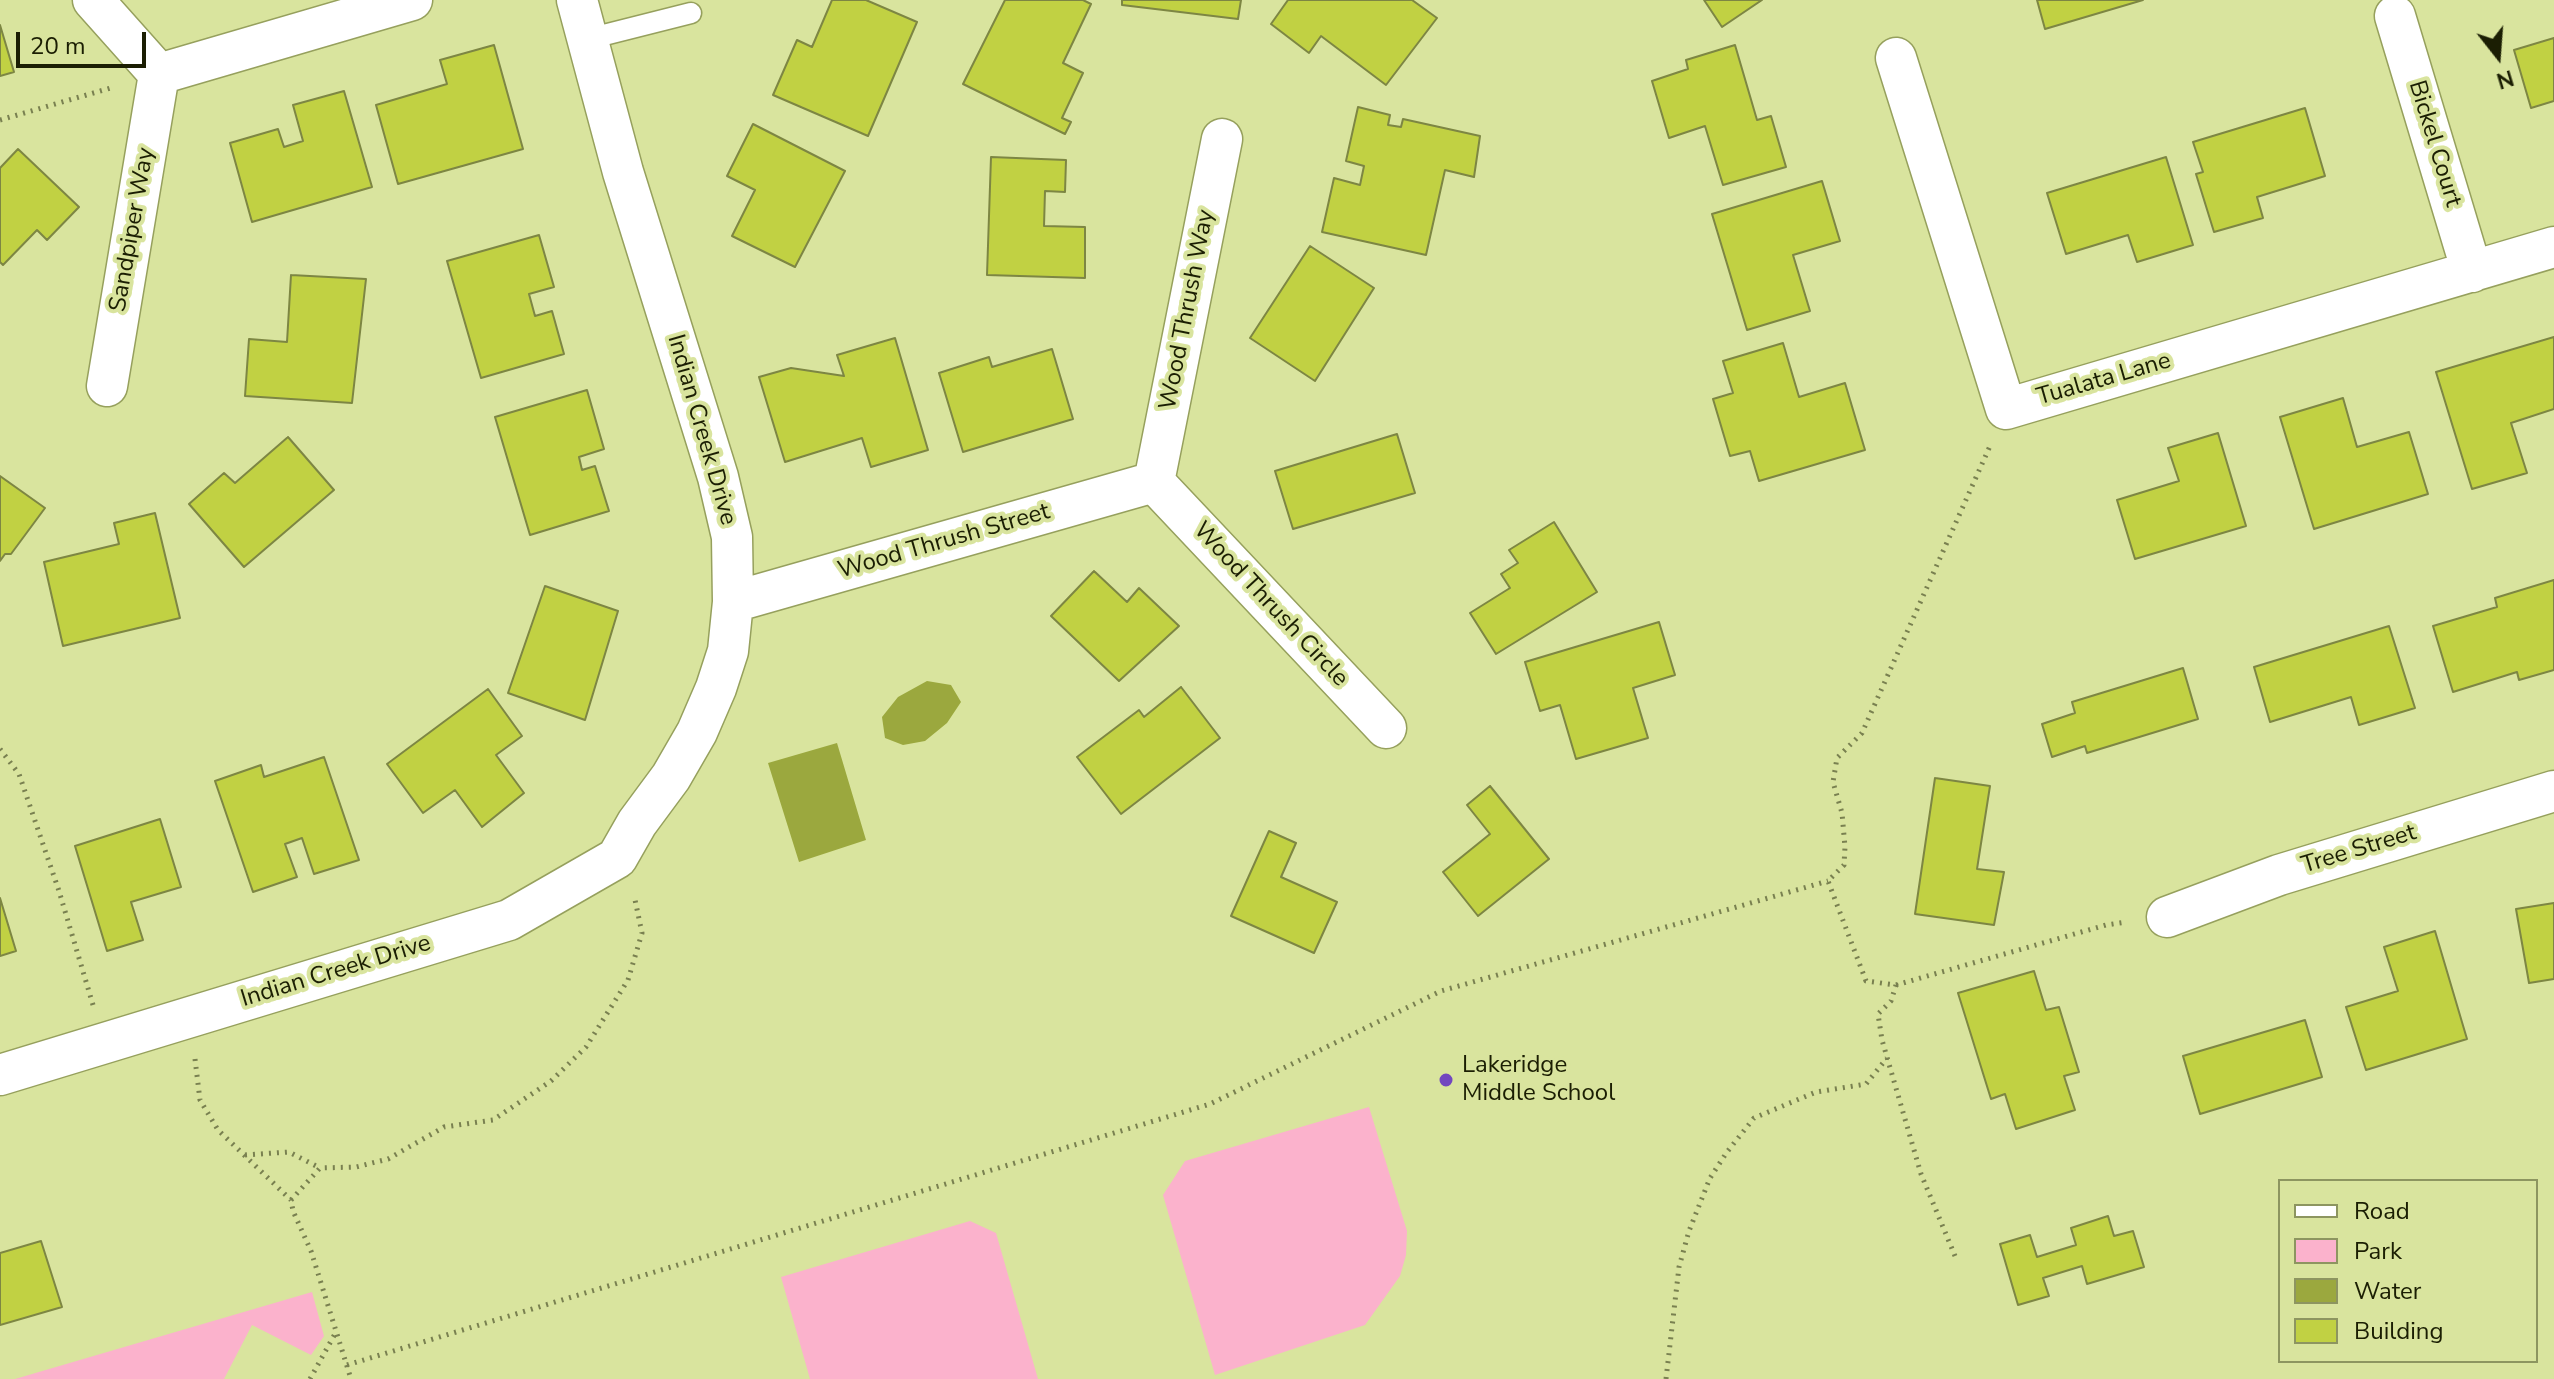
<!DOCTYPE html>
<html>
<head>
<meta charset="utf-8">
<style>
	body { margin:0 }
	#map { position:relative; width:2554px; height:1379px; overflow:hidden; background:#d9e49e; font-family:"Nunito Sans",sans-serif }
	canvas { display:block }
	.legend { position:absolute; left:2278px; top:1179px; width:260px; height:184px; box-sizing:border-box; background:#d9e49e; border:2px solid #8d9560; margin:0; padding:10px 14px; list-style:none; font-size:24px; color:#1b1e03 }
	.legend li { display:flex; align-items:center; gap:16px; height:40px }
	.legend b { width:40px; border:2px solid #8d9560 }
	.north { position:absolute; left:2458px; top:16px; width:80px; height:80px; -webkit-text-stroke:6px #d9e49e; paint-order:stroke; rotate:163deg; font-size:22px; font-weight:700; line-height:32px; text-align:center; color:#1b1e03 }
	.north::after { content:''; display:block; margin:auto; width:28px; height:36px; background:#1b1e03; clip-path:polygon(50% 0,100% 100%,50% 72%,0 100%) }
	.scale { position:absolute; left:16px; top:32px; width:130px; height:36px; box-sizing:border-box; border:4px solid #1b1e03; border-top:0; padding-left:10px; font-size:24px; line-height:28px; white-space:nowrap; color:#1b1e03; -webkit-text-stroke:6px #d9e49e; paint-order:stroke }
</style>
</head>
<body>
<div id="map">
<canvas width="2554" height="1379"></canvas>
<ul class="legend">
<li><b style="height:10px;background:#fff"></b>Road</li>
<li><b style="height:22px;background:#fbb2cc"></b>Park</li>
<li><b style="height:22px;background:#9ba83e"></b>Water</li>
<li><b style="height:22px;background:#c1d143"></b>Building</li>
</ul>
<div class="north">N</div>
<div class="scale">20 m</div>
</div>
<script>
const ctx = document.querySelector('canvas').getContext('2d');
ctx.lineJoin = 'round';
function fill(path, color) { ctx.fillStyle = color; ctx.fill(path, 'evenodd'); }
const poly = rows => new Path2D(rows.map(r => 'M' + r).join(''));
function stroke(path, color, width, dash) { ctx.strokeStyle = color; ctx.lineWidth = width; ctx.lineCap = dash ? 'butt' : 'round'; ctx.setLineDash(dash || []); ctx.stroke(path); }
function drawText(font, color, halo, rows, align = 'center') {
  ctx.font = font + ' "Nunito Sans",sans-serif'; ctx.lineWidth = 8; ctx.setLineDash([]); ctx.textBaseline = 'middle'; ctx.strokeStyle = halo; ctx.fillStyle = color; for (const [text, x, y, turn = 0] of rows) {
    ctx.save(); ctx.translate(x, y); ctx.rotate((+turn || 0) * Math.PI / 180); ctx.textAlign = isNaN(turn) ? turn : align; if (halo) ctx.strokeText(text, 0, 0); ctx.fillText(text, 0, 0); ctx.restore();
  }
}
const green = poly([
	[1369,1107,1407,1231,1406,1255,1400,1276,1365,1325,1215,1375,1163,1195,1185,1161],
	[970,1221,996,1233,1038,1379,810,1379,781,1277],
	[312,1292,324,1336,311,1355,252,1325,224,1379,15,1379]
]);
const water = poly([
	[927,681,951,685,961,702,947,723,925,741,903,745,885,738,882,717,898,697],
	[837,743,866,840,799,862,768,763]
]);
const building = poly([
	[832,0,866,0,917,22,868,136,773,95,797,40,812,47,832,0],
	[1005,0,1083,0,1091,4,1063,63,1083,73,1062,118,1071,122,1065,134,963,84,1005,0],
	[1122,0,1241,0,1238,19,1122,5,1122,0],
	[1288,0,1412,0,1437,18,1386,85,1321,36,1309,53,1271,24,1288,0],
	[1704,0,1762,0,1722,27,1704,0],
	[2037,0,2143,0,2045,29,2037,0],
	[0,25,14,72,0,76,0,25],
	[2554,38,2554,101,2531,108,2514,50,2554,38],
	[494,45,523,149,398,184,376,105,447,84,440,60,494,45],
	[1735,45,1757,120,1771,116,1786,167,1723,185,1705,126,1669,138,1652,81,1688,69,1686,60,1735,45],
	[344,91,372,187,252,222,230,143,278,129,284,147,303,141,293,105,344,91],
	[1358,107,1390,115,1388,125,1401,127,1403,119,1480,136,1474,177,1445,170,1426,255,1322,232,1334,178,1360,185,1364,166,1346,161,1358,107],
	[2305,108,2325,176,2257,197,2263,218,2214,232,2196,174,2203,172,2193,142,2305,108],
	[753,124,845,171,795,267,732,236,755,190,727,176,753,124],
	[18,149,79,207,47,240,37,230,3,265,0,262,0,168,18,149],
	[991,157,1066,160,1065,192,1045,191,1044,226,1085,227,1085,278,987,275,991,157],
	[2166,157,2193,245,2137,262,2128,235,2066,254,2047,193,2166,157],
	[1822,181,1840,241,1793,255,1810,311,1747,330,1712,214,1822,181],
	[539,235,554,287,529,294,535,316,552,311,564,354,481,378,447,261,539,235],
	[1310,246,1374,288,1315,381,1250,338,1310,246],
	[291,275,366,279,352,403,245,396,249,339,287,342,291,275],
	[2554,337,2554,409,2511,423,2527,473,2472,489,2436,372,2554,337],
	[895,338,928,450,871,467,862,438,785,462,759,377,791,368,844,376,837,355,895,338],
	[1783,343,1799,397,1845,383,1865,450,1759,481,1750,451,1730,456,1713,399,1733,393,1723,361,1783,343],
	[1052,349,1073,419,963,452,939,373,989,357,992,367,1052,349],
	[587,390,604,449,579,457,582,470,595,466,609,511,530,535,495,417,587,390],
	[2343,398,2357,447,2409,432,2428,494,2314,529,2280,417,2343,398],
	[2218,433,2246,526,2135,559,2117,500,2179,481,2168,448,2218,433],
	[1397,434,1415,493,1293,529,1275,471,1397,434],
	[288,437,334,490,244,567,189,504,224,473,235,483,288,437],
	[0,476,45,508,11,554,5,554,0,561,0,476],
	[155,513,180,618,63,646,44,562,119,544,114,523,155,513],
	[1554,522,1597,592,1496,654,1470,613,1510,588,1501,574,1518,563,1509,550,1554,522],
	[1094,571,1127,602,1139,588,1179,626,1119,681,1051,616,1094,571],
	[2554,580,2554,670,2519,680,2517,672,2453,692,2433,626,2497,607,2495,598,2554,580],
	[545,586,618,611,585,720,508,693,545,586],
	[1659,622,1675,675,1633,688,1648,738,1576,759,1560,705,1540,711,1525,662,1659,622],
	[2389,626,2415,708,2359,725,2351,697,2270,722,2254,667,2389,626],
	[2183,668,2198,719,2087,753,2085,746,2052,757,2042,724,2075,713,2072,702,2183,668],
	[1181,687,1220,738,1121,814,1077,757,1139,710,1144,717,1181,687],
	[488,689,522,736,496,755,524,793,482,827,455,790,423,813,387,764,488,689],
	[324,757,359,860,314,874,302,838,285,844,297,877,253,892,215,781,261,765,264,777,324,757],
	[1935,778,1990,786,1977,869,2004,872,1994,925,1915,914,1935,778],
	[1490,786,1549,859,1478,916,1443,872,1490,834,1467,805,1490,786],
	[160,819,181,887,131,902,143,940,107,951,75,846,160,819],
	[1269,831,1296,843,1281,877,1337,902,1314,953,1231,916,1269,831],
	[0,898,16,951,0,956,0,898],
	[2554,903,2554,979,2529,983,2516,909,2554,903],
	[2435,931,2467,1039,2366,1070,2346,1007,2398,991,2384,947,2435,931],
	[2034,971,2046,1010,2059,1007,2079,1072,2064,1076,2075,1110,2016,1129,2005,1094,1991,1099,1958,993,2034,971],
	[2305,1020,2322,1077,2200,1114,2183,1056,2305,1020],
	[2108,1216,2114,1236,2133,1231,2144,1267,2087,1284,2082,1266,2043,1278,2049,1296,2018,1305,2000,1244,2030,1235,2037,1257,2076,1245,2071,1228,2108,1216],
	[41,1241,62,1307,0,1325,0,1253,41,1241]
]);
const path = poly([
	[0,120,114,87],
	[0,749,19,774,59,891,93,1005],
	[1896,985,2106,925,2126,922],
	[195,1059,200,1100,218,1130,291,1200,293,1211,311,1251,351,1379],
	[245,1155,289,1152,320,1168],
	[291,1200,320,1168,356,1167,388,1159,444,1127,493,1120,551,1081,586,1047,628,980,642,933,634,895],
	[1955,1256,1921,1174,1882,1040,1878,1014,1891,1001,1896,985,1866,981,1828,881,1844,865,1845,847,1842,813,1833,782,1837,758,1862,733,1990,446],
	[347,1365,1210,1104,1441,991,1828,881],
	[310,1379,336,1332],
	[1666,1379,1679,1267,1689,1231,1710,1178,1727,1152,1754,1118,1816,1092,1866,1084,1887,1058]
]);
const service = poly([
	[588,39,691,13]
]);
const minor = poly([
	[93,0,159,74],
	[2395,16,2472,272],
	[1896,58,2006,409,2554,247],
	[159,74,412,0],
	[107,386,159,74],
	[1154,482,1222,139],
	[1154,482,1386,728],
	[733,602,1154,482],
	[2167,917,2279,875,2554,791],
	[0,1075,509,920,617,858,637,823,671,777,697,732,716,688,728,651,733,602,732,537,718,477,623,172,577,0]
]);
const markers = [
	[1446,1080,8,"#7247bf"]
];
const streetNames = [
	["Bickel Court",2434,144,73],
	["Sandpiper Way",133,230,-80],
	["Wood Thrush Way",1188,310,-79],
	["Tualata Lane",2104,380,-16],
	["Indian Creek Drive",701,430,74],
	["Wood Thrush Street",944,542,-16],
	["Wood Thrush Circle",1270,605,47],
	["Tree Street",2359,850,-17],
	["Indian Creek Drive",336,972,-17]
];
const poiNames = [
	["Lakeridge",1462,1066],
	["Middle School",1462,1094]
];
fill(green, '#fbb2cc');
fill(water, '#9ba83e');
fill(building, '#c1d143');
stroke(building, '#7d8643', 2);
stroke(service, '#96a05d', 23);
stroke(minor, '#96a05d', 43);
stroke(path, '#798050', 5, [2, 6]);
stroke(service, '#fff', 20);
stroke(minor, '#fff', 40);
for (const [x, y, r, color] of markers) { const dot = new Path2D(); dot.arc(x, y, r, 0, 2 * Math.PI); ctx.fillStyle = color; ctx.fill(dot); stroke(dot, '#d9e49e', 3); }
drawText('24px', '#1b1e03', '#d9e49e', streetNames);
drawText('24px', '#1b1e03', '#d9e49e', poiNames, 'left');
</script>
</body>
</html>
